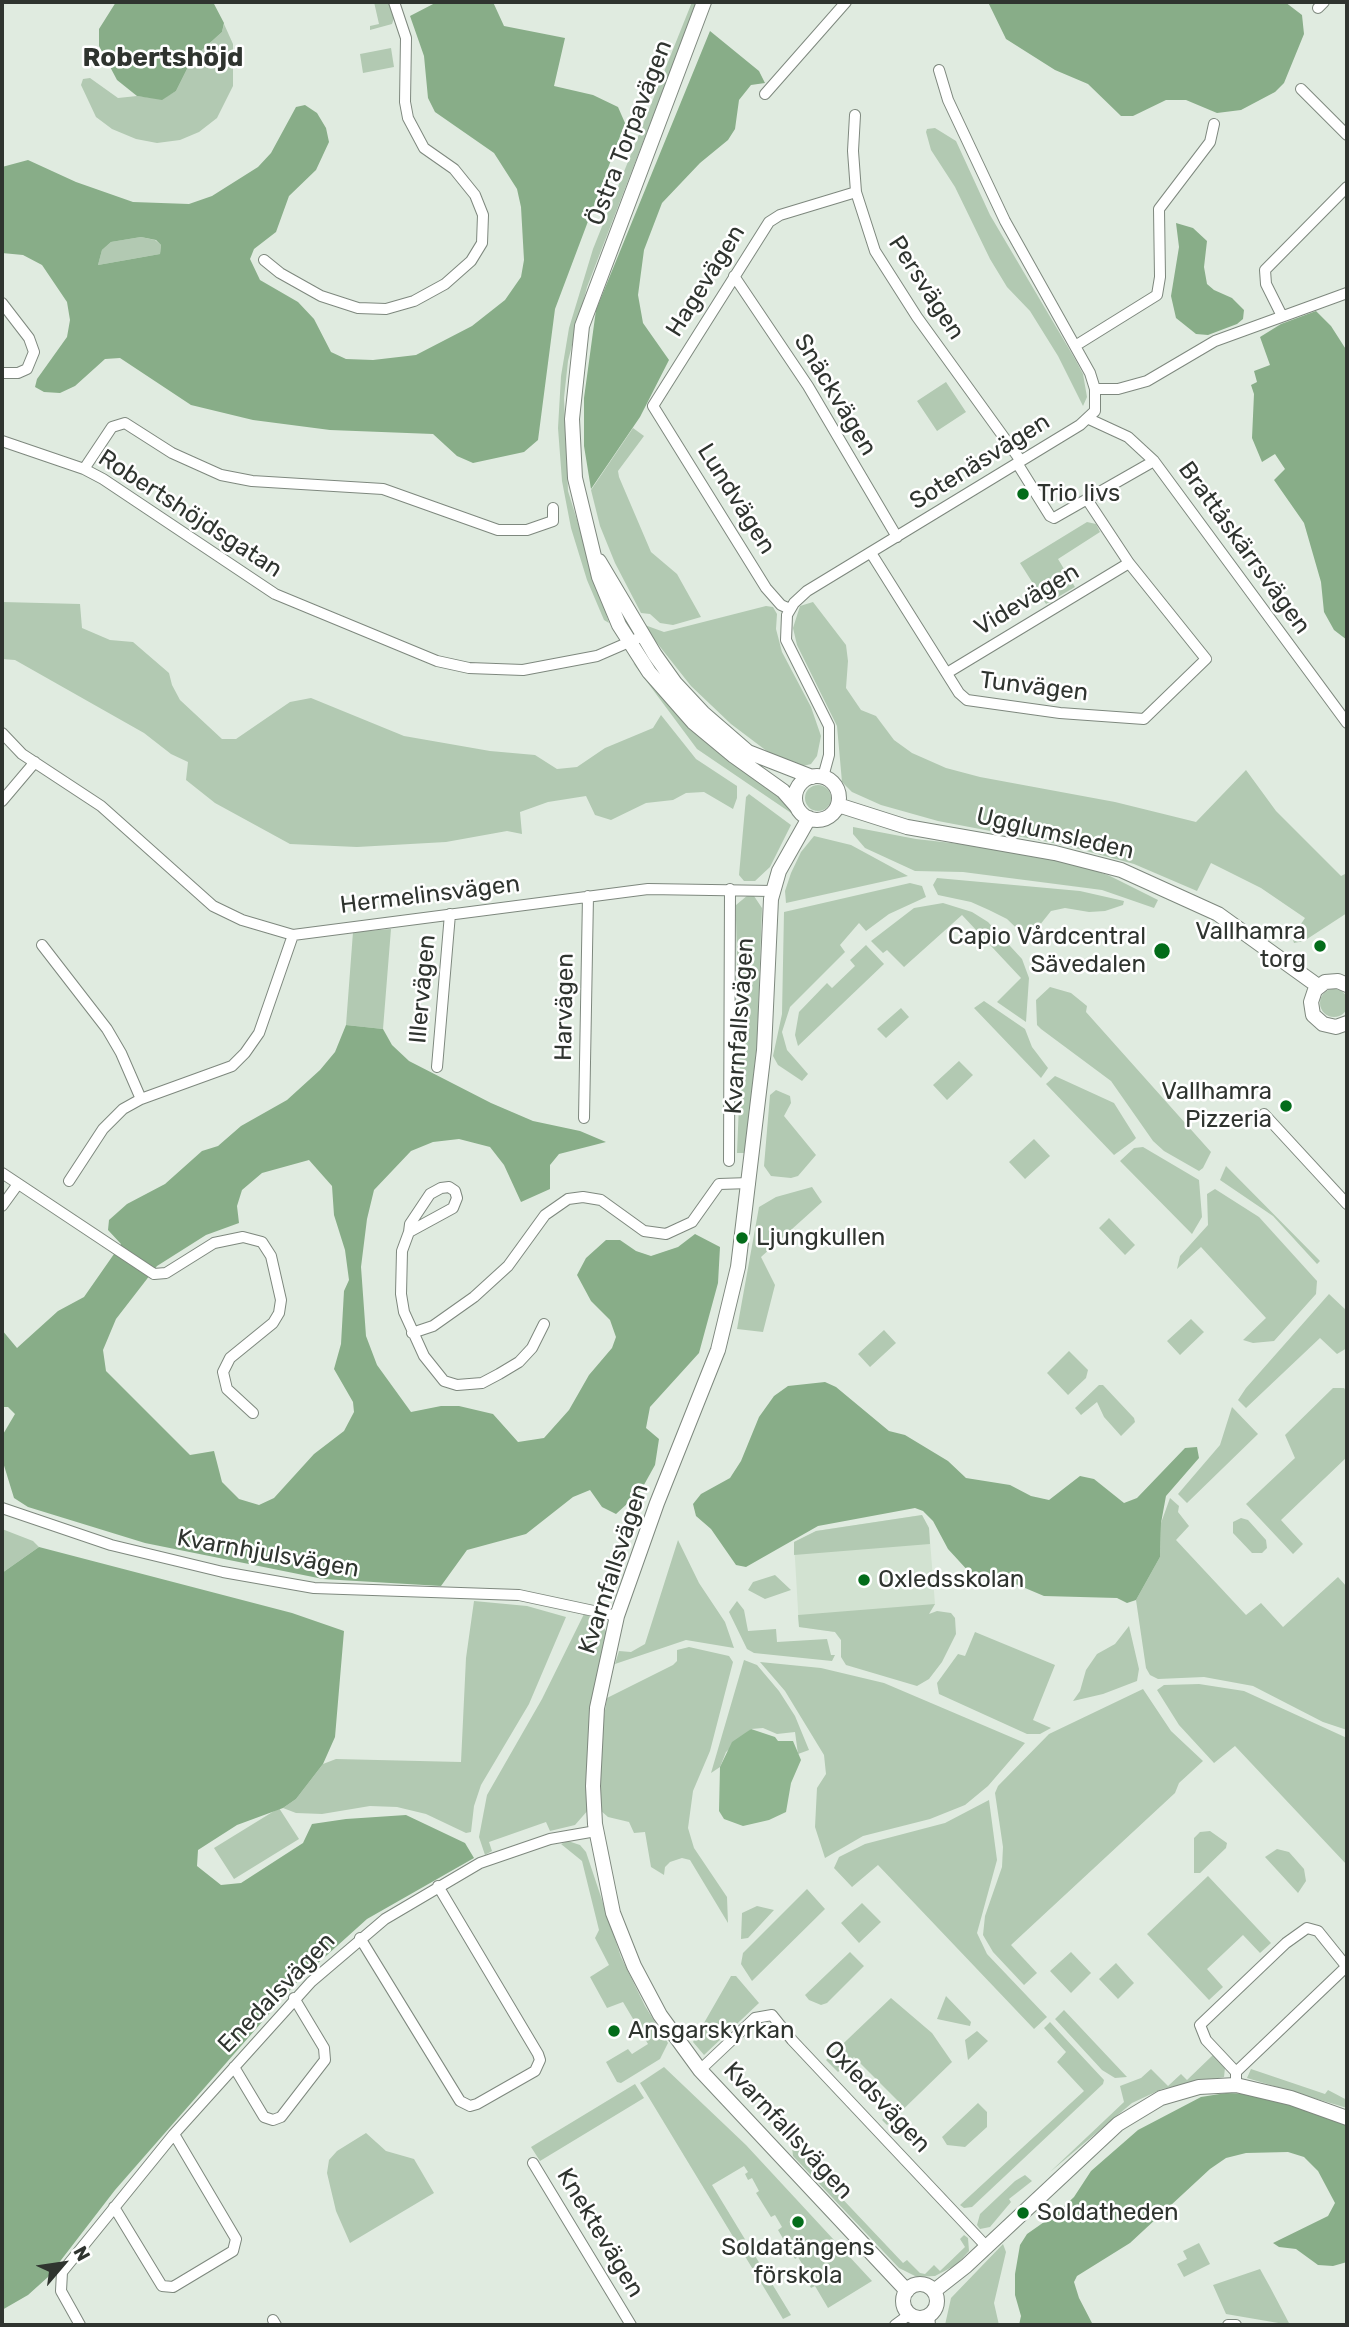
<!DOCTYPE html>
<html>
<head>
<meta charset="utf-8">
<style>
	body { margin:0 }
	#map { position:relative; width:1349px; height:2327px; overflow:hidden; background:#e0ebe0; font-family:Rubik,sans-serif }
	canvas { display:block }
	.frame { position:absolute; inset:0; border:4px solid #2f342f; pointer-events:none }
	.north { position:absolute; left:28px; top:2229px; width:70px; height:70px; -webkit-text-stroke:5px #fff; paint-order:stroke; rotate:61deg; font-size:19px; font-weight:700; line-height:28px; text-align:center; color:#2f342f }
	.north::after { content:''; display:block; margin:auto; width:24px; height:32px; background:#2f342f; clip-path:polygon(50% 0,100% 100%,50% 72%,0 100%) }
</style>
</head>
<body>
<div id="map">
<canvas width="1349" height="2327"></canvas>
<div class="frame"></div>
<div class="north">N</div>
</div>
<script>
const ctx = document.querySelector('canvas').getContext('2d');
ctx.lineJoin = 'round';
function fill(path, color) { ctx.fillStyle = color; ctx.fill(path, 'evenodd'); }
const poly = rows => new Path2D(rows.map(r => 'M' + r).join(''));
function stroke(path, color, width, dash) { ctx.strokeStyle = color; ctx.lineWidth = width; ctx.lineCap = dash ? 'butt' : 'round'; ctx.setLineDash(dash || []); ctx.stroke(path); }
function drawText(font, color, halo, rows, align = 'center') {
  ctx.font = font + ' Rubik,sans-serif'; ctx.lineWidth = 5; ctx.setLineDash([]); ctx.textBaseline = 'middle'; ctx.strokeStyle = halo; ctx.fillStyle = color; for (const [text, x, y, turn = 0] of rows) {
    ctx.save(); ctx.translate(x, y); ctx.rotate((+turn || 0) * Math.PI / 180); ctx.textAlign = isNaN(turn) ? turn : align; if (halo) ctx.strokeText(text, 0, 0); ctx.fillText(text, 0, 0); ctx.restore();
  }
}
const built = poly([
	[922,1515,929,1528,935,1604,928,1614,841,1640,835,1632,799,1627,794,1542,816,1531]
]);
const green = poly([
	[374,2,388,2,394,18,392,24,370,30,370,26,379,24],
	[692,2,697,2,587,287,568,361,564,398,568,491,609,623,604,620,587,580,571,528,562,481,558,428,561,376,569,328,593,249],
	[224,24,233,44,233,86,217,118,199,132,180,140,157,143,136,139,112,129,96,117,81,85,83,79,90,78,118,98,137,96,162,99,176,91,192,59,222,32],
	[391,48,394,67,363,73,360,54],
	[935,128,956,141,990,215,1075,359,1083,374,1087,397,1083,406,1058,356,1030,311,1007,287,990,259,955,187,931,150,926,132,927,129],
	[141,237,155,240,161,245,160,254,98,265,102,250,111,242],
	[946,382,966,412,937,431,917,401],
	[633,428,644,436,618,471,619,477,651,552,677,574,701,617,673,625,660,623,650,614,641,613,615,563,600,526,591,490],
	[1087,522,1096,524,1100,532,1058,559,1075,587,1046,604,1020,563],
	[2,602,80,604,82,628,110,640,133,642,169,673,172,685,180,700,222,739,236,739,290,702,311,698,404,736,490,751,535,755,557,769,577,767,605,748,653,728,661,715,696,759,737,786,737,798,733,809,704,792,686,793,673,800,646,803,611,820,595,815,586,796,548,802,520,812,522,834,507,831,446,842,357,847,290,844,215,803,186,780,188,762,171,754,144,733,15,660,2,659],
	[813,602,846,645,848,661,846,688,861,710,876,716,894,740,912,753,946,768,980,777,1115,802,1196,822,1246,770,1276,811,1341,876,1347,873,1347,913,1304,941,1294,943,1292,937,1305,918,1261,888,1211,863,1197,891,1134,864,1064,845,938,821,881,805,852,792,842,782,837,726,797,645,793,628,800,606],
	[766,606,773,607,777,614,776,629,782,652,811,707,821,736,817,756,811,764,803,766,772,755,731,724,691,686,642,624,664,632],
	[633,663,784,797,794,815,697,749],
	'805 798a13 13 0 1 1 26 0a13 13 0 1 1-26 0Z',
	[749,794,791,825,770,867,755,881,744,881,739,875,746,797],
	[853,827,916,839,1005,849,1077,864,1110,876,1158,900,1154,908,1102,890,963,872,915,871,865,848,853,834],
	[814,836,851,845,908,876,786,903,785,891,791,873,801,852],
	[937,878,1080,891,1124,901,1123,905,1105,911,1089,912,1065,908,1051,911,1039,926,1035,946,1007,919,989,910,971,902,938,895,933,885],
	[910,883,922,886,926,897,889,914,866,931,859,923,840,945,845,952,790,1007,782,1032,787,1050,808,1074,802,1081,778,1065,773,1056,782,1014,784,912],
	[748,895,754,896,762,908,757,1043,745,1153,737,1153,740,1080,736,919,736,905],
	[943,903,972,912,988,922,1022,959,1029,978,1026,1022,997,1002,1021,978,962,915,904,967,887,950,883,953,871,941,914,908],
	[391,929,383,1029,346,1025,353,932],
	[866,945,884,964,798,1046,795,1035,799,1012,827,983,832,988,855,966,850,960],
	[1050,987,1071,993,1087,1006,1086,1012,1211,1152,1203,1168,1199,1171,1164,1151,1153,1141,1111,1081,1041,1029,1037,1025,1036,1000],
	'1320 1003a14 14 0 1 1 28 0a14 14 0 1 1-28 0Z',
	[984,1001,1025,1029,1032,1047,1048,1068,1041,1078,974,1008],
	[901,1008,909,1017,886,1038,877,1029],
	[959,1061,973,1075,947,1100,933,1085],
	[1055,1076,1114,1103,1136,1138,1133,1141,1114,1155,1046,1084],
	[776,1090,790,1096,791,1103,784,1116,816,1155,798,1176,791,1178,771,1176,764,1166,770,1095],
	[1034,1139,1050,1156,1025,1179,1009,1162],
	[1143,1147,1199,1180,1202,1217,1192,1234,1120,1161,1134,1148],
	[1226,1166,1320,1261,1317,1264,1273,1216,1220,1180],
	[812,1187,822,1202,761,1257,775,1285,763,1332,737,1329,759,1207,776,1197],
	[1215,1189,1259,1217,1317,1281,1316,1294,1274,1341,1253,1343,1243,1340,1266,1318,1201,1247,1177,1269,1180,1256,1208,1225,1207,1194],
	[1109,1218,1135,1245,1125,1255,1099,1228],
	[1329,1294,1347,1311,1347,1348,1337,1354,1320,1338,1246,1408,1238,1400,1246,1388],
	[1191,1319,1204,1332,1180,1355,1167,1341],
	[884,1330,896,1343,870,1367,858,1354],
	[1069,1351,1088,1370,1086,1378,1068,1395,1047,1373],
	[1099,1385,1103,1385,1134,1418,1135,1422,1121,1436,1104,1417,1097,1402,1081,1415,1075,1408],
	[1333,1388,1344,1388,1347,1392,1347,1457,1281,1520,1303,1544,1293,1554,1246,1504,1295,1458,1285,1435],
	[1232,1407,1258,1434,1187,1503,1178,1494,1220,1445],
	[1170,1498,1179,1506,1178,1512,1189,1526,1176,1540,1246,1615,1261,1603,1283,1627,1338,1577,1347,1587,1347,1730,1323,1722,1253,1686,1204,1677,1158,1679,1150,1675,1146,1668,1136,1600,1160,1557,1161,1523],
	[922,1515,929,1528,930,1544,794,1555,794,1542,816,1531],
	[1241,1518,1248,1520,1266,1540,1267,1548,1262,1553,1252,1553,1233,1533,1233,1522],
	[2,1529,33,1541,39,1547,2,1573],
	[678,1540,699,1583,725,1622,734,1648,686,1640,615,1664,619,1651,631,1652,645,1644],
	[775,1575,791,1590,765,1599,748,1590,753,1582],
	[474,1601,527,1606,566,1617,529,1704,481,1785,474,1806,471,1832,466,1833,426,1814,397,1807,370,1806,322,1814,296,1813,283,1808,296,1799,323,1764,336,1759,461,1762,466,1658],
	[737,1601,744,1610,748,1631,776,1629,777,1642,827,1639,831,1655,835,1655,832,1661,754,1653,747,1649,729,1612],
	[935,1604,929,1614,937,1611,951,1613,955,1618,956,1634,942,1662,929,1679,917,1686,846,1665,841,1657,841,1640,835,1632,799,1627,798,1615],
	[584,1614,600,1621,608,1635,589,1809,575,1825,550,1831,546,1822,489,1842,492,1851,485,1855,479,1837,487,1795,542,1699],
	[1129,1626,1139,1669,1137,1681,1103,1694,1073,1701,1080,1691,1086,1670,1097,1654,1115,1644],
	[975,1632,1055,1665,1033,1720,1051,1728,1040,1734,1027,1734,939,1694,937,1683,958,1654,965,1656],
	[689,1647,729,1656,733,1662,710,1751,693,1791,688,1828,694,1848,727,1897,728,1923,690,1860,682,1858,670,1862,665,1867,664,1875,651,1867,645,1832,634,1833,629,1822,608,1817,600,1810,601,1735,607,1698,673,1665,677,1661,677,1650],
	[744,1660,757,1665,779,1691,795,1716,809,1750,798,1754,795,1732,777,1734,763,1728,751,1729,726,1752,720,1767,711,1773],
	[760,1662,821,1668,884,1683,1025,1743,988,1786,965,1805,930,1819,863,1836,825,1858,815,1827,817,1788,826,1774,824,1755,785,1691],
	[1199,1684,1244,1691,1347,1738,1347,1865,1235,1746,1214,1763,1179,1725,1157,1690,1164,1685],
	[1143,1689,1171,1731,1203,1761,1179,1783,1175,1793,1011,1945,1037,1973,1024,1985,993,1952,983,1935,985,1916,1002,1867,1003,1847,995,1793,998,1786,1049,1734],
	[989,1800,997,1860,977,1933,987,1954,1047,2017,1034,2029,878,1865,852,1887,834,1868,839,1857,865,1844,945,1823],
	[279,1808,299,1839,234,1879,214,1848],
	[1210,1831,1227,1843,1226,1848,1200,1873,1194,1873,1194,1838,1200,1832],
	[568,1841,580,1845,586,1852,621,1957,645,2006,668,2043,660,2059,621,2083,617,2082,606,2062,628,2049,632,2054,648,2044,623,2002,607,2008,590,1977,609,1965,595,1938,599,1930,582,1861,561,1844],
	[1277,1849,1289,1852,1304,1869,1306,1881,1298,1893,1265,1857],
	[1208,1876,1271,1943,1260,1953,1243,1935,1207,1969,1223,1987,1209,2000,1147,1934],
	[807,1889,825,1909,752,1981,741,1964,743,1953],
	[862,1903,881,1922,859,1943,841,1923],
	[757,1906,774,1910,748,1938,741,1939,742,1913],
	[850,1952,864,1966,827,2003,821,2005,809,2000,805,1995],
	[1071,1952,1091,1973,1071,1993,1050,1971],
	[1116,1963,1134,1983,1118,1999,1099,1979],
	[731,1976,736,1976,759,2003,704,2055,693,2042],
	[946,1996,971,2022,970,2026,937,2019],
	[891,1998,932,2033,952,2062,887,2125,882,2120,899,2102,854,2057,838,2072,826,2060],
	[1064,2010,1127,2077,1115,2078,1102,2070,1055,2019],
	[1050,2022,1104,2080,1103,2084,972,2207,964,2208,960,2205,1084,2091,1057,2062,1066,2052,1044,2028],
	[977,2031,988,2041,968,2060,965,2040],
	[1213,2055,1225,2068,1224,2077,1162,2089,1132,2103,1050,2172,1124,2102,1120,2086,1141,2078,1151,2069,1168,2086,1181,2074,1187,2080],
	[664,2067,746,2145,872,2281,828,2308,815,2286,811,2288,802,2272,805,2269,798,2257,795,2259,778,2230,782,2227,775,2215,771,2217,756,2193,759,2191,752,2178,748,2180,745,2174,748,2172,744,2166,712,2185,791,2315,783,2319,640,2083],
	[1251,2069,1325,2094,1328,2090,1347,2100,1347,2108,1247,2078],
	[635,2084,644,2098,540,2161,531,2147],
	[978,2103,987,2112,987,2127,965,2147,947,2145,942,2137],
	[366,2133,386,2151,414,2159,434,2193,350,2243,336,2211,327,2173,329,2160,337,2151],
	[791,2138,818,2169,817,2172,903,2263,907,2260,920,2273,925,2274,934,2265,940,2271,965,2247,960,2239,964,2235,968,2238,969,2251,956,2265,935,2276,917,2277,899,2268,793,2156],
	[1025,2175,1032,2181,1009,2199,1011,2202,990,2227,980,2229,977,2225,980,2214,1015,2181],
	[1199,2243,1210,2264,1184,2277,1177,2264,1187,2259,1183,2251],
	[1003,2244,1006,2252,994,2303,999,2325,945,2325,951,2298],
	[1260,2269,1270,2287,1290,2325,1226,2314,1213,2285]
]);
const forest = poly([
	[116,2,213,2,224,23,222,32,192,59,176,91,162,100,137,96,117,80,99,46,99,29],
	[437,2,493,2,504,26,565,38,554,86,593,95,618,107,625,123,555,309,538,440,524,452,473,463,457,456,433,434,330,430,253,420,191,405,120,358,105,359,75,386,60,393,44,392,35,387,37,379,67,337,70,320,67,302,42,265,23,255,2,253,2,167,28,160,76,182,133,202,189,204,212,196,258,167,271,153,296,107,305,105,317,113,326,128,329,142,316,170,289,196,276,232,254,249,250,259,260,280,298,302,314,319,331,352,346,359,373,360,416,355,472,326,505,300,521,277,524,260,521,207,517,189,494,153,435,112,428,98,424,56,410,16],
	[141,237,156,240,161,245,160,254,98,265,102,250,111,242],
	[988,2,1285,2,1302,15,1304,34,1284,83,1275,92,1241,110,1217,113,1186,100,1166,100,1133,116,1121,116,1088,84,1055,70,1006,39],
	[710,31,759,71,765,83,751,85,739,100,735,129,728,140,700,163,662,203,644,250,638,295,643,323,669,360,640,417,591,489,584,446,584,398,596,310],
	[1176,223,1193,228,1207,241,1204,267,1207,284,1214,290,1232,298,1244,310,1243,319,1237,324,1208,335,1196,334,1176,318,1171,296,1179,247],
	[1316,311,1331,326,1347,351,1347,640,1334,630,1324,612,1321,582,1304,523,1274,480,1285,469,1275,454,1262,462,1252,438,1254,394,1251,385,1257,382,1254,371,1270,365,1260,337,1281,324],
	[346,1025,383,1029,392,1045,409,1061,491,1103,533,1121,580,1131,606,1142,559,1154,550,1165,550,1189,521,1202,504,1165,490,1147,459,1139,433,1142,411,1151,374,1190,367,1219,361,1267,366,1336,377,1365,411,1412,441,1406,459,1406,493,1414,518,1442,544,1438,569,1410,589,1375,612,1348,616,1337,610,1320,591,1301,577,1275,586,1258,606,1240,620,1240,636,1251,651,1256,678,1247,695,1234,720,1247,718,1283,699,1353,650,1407,646,1428,659,1439,655,1465,640,1492,616,1514,602,1507,590,1490,573,1497,526,1534,467,1550,441,1586,323,1579,145,1543,28,1507,14,1498,2,1459,2,1436,15,1414,8,1407,2,1407,2,1330,17,1348,58,1311,84,1297,121,1244,108,1230,109,1220,127,1204,165,1184,202,1151,218,1146,241,1126,287,1100,320,1070,335,1052],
	[309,1160,332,1186,334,1215,345,1250,349,1280,344,1291,341,1344,334,1369,353,1402,354,1412,344,1431,314,1454,274,1498,259,1505,239,1499,222,1482,214,1451,190,1455,106,1371,103,1350,116,1319,157,1266,206,1235,239,1223,237,1206,242,1190,262,1173],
	[825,1382,836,1387,889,1431,905,1435,948,1461,966,1478,1010,1485,1031,1496,1049,1500,1080,1476,1094,1479,1124,1503,1137,1498,1185,1448,1197,1447,1199,1458,1166,1496,1161,1523,1160,1557,1136,1600,1127,1603,1117,1598,1044,1596,1006,1580,979,1578,970,1573,948,1549,933,1521,923,1511,915,1508,818,1526,746,1567,736,1565,711,1529,696,1516,693,1504,701,1494,730,1478,741,1461,759,1417,774,1396,788,1386],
	[39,1547,292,1613,344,1631,335,1737,323,1764,296,1799,283,1808,237,1825,198,1850,197,1866,221,1885,241,1883,303,1843,312,1824,346,1819,406,1815,465,1843,474,1858,367,1919,297,1982,115,2190,48,2277,28,2295,2,2310,2,1573],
	[1226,2093,1256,2094,1347,2124,1347,2262,1333,2266,1318,2265,1296,2249,1279,2247,1273,2243,1328,2216,1335,2203,1318,2171,1304,2157,1288,2152,1246,2153,1226,2158,1210,2169,1130,2243,1077,2276,1074,2282,1079,2298,1093,2325,1019,2325,1021,2316,1015,2295,1015,2274,1020,2245,1027,2234,1057,2213,1074,2197,1091,2171,1138,2130,1201,2097]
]);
const water = poly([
	[751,1729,775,1737,778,1741,793,1741,801,1760,791,1783,786,1812,769,1820,743,1826,724,1819,719,1811,720,1767,732,1742]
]);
const minor = poly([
	[1318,8,1324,2],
	[1301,89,1347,135],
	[765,94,846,2],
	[855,115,853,151,856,192,875,251,917,317,1021,461],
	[264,260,280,273,321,296,358,308,386,309,414,301,445,284,471,261,482,243,483,215,475,195,454,169,424,148,408,118,405,102,406,38,394,2],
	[734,276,808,386,897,537],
	[2,303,29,338,34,352,27,369,18,373,2,373],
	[1282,316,1266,284,1265,270,1347,187],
	[1075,346,1157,295,1160,277,1159,209,1210,142,1214,124],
	[1095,389,1118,389,1147,381,1215,341,1347,293],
	[1089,419,1128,437,1154,461,1347,723],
	[2,441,84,469,103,479,275,594,437,661,469,668,523,670,597,656,643,636],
	[1017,463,1050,516,1054,518,1154,461],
	[84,469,112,427,125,423,172,453,221,475,252,481,383,489,498,530,527,530,553,521,553,508],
	[871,553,959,693,967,700,1060,713,1144,719,1206,659,1129,563,1088,501],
	[790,609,781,605,766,588,653,406,769,222,780,215,856,192],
	[947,673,1129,563],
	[2,733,22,754,101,806,213,906,242,920,293,935,648,889,773,891],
	[823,777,829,755,829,726,786,640,787,615,794,603,807,591,1080,425,1095,411,1095,389,1090,373,1005,221,948,100,939,70],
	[2,801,35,762],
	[42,945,107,1029,121,1053,141,1099],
	[437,1067,450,914],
	[1264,1114,1347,1204],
	[584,1118,588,896],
	[729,1161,730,889],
	[2,1173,154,1274,166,1273,214,1243,243,1237,262,1242,271,1256,281,1300,279,1313,273,1323,230,1358,223,1372,227,1389,253,1413],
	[69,1181,103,1129,123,1109,141,1099,232,1066,245,1053,259,1033,293,935],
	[2,1206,18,1184],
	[409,1232,410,1224,430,1194,441,1188,449,1187,455,1191,457,1198,453,1208,409,1232,402,1251,401,1294,404,1312,424,1356,444,1381,457,1385,482,1383,499,1374,519,1362,532,1348,544,1324],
	[412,1333,433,1326,474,1297,508,1266,545,1215,568,1199,583,1197,601,1200,644,1231,666,1234,692,1222,719,1184,750,1183],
	[2,1508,111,1545,223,1572,314,1588,519,1595,617,1616],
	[360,1938,460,2101,470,2106,477,2104,535,2071,540,2060,538,2054,438,1886],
	[234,2067,264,2117,273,2120,281,2117,325,2060,324,2048,294,1998],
	[700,2070,755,2018,772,2015,792,2040,986,2246],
	[1236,2072,1347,1966],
	[1236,2085,1236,2072,1206,2040,1200,2025,1286,1943,1307,1928,1318,1931,1347,1967],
	[533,2163,631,2325],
	[114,2207,162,2286,173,2287,233,2251,236,2239,174,2134],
	[929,2316,930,2325],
	[273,2320,276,2325],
	[80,2325,61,2291,62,2272,174,2134,311,1982,385,1919,480,1863,550,1839,596,1831],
	[895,2325,910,2314],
	[1228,2325,1236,2325]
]);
const tertiary = poly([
	[704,2,582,326,572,419,575,478,599,577,619,625,649,672,693,722,734,756,783,791,797,807],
	[599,561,655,655,675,683,703,713,748,752,812,777],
	'795 798a22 22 0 1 1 44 0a22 22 0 1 1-44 0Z',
	[838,805,907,827,1055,853,1121,870,1218,914,1318,986],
	[809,818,779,871,771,899,764,1050,738,1267,718,1350,657,1503,617,1616,597,1708,593,1786,595,1824,613,1913,634,1966,660,2015,700,2070,907,2291],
	[1347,985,1338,981,1325,982,1315,990,1311,1002,1313,1015,1323,1024,1336,1027,1347,1023],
	'903 2301a17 17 0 1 1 34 0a17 17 0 1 1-34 0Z',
	[934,2291,966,2266,1118,2124,1161,2098,1199,2087,1236,2085,1291,2098,1347,2118]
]);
const markers = [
	[1023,494,7,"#036c1a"],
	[1320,946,7,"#036c1a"],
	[1162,951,9,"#036c1a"],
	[1286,1106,7,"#036c1a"],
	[742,1238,7,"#036c1a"],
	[864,1580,7,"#036c1a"],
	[614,2031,7,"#036c1a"],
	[1023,2213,7,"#036c1a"],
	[798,2222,7,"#036c1a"]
];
const streetNames = [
	["Östra Torpavägen",630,133,-69],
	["Hagevägen",706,281,-58],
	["Persvägen",926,288,57],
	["Snäckvägen",835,395,59],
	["Sotenäsvägen",980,462,-32],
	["Lundvägen",736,499,58],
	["Robertshöjdsgatan",190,514,33],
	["Brattåskärrsvägen",1244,548,54],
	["Videvägen",1027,600,-31],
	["Tunvägen",1034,687,7],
	["Ugglumsleden",1055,834,13],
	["Hermelinsvägen",430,895,-7],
	["Illervägen",423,989,-85],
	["Harvägen",565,1007,-89],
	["Kvarnfallsvägen",740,1026,-86],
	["Kvarnhjulsvägen",268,1554,10],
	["Kvarnfallsvägen",614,1569,-72],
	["Enedalsvägen",277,1993,-46],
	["Oxledsvägen",877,2097,47],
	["Kvarnfallsvägen",788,2131,47],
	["Knektevägen",600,2233,59]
];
const poiNames = [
	["Trio livs",1037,494],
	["Vallhamra",1306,932,"right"],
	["torg",1306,960,"right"],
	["Capio Vårdcentral",1146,937,"right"],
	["Sävedalen",1146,965,"right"],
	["Vallhamra",1272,1092,"right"],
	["Pizzeria",1272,1120,"right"],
	["Ljungkullen",756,1238],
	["Oxledsskolan",878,1580],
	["Ansgarskyrkan",628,2031],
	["Soldatheden",1037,2213],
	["Soldatängens",798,2248,"center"],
	["förskola",798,2276,"center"]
];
const neighbourhoodNames = [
	["Robertshöjd",163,58]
];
fill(built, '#d2e2d1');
fill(green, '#b2c9b2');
fill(forest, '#88ad88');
fill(water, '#90b590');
stroke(minor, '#7e887e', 12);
stroke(tertiary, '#7e887e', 16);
stroke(minor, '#fff', 10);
stroke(tertiary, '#fff', 14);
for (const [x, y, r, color] of markers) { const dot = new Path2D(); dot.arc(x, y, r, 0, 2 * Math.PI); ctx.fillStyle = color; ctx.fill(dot); stroke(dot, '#fff', 2.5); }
drawText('24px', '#2f342f', '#fff', streetNames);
drawText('24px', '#2f342f', '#fff', poiNames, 'left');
drawText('bold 26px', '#2f342f', '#fff', neighbourhoodNames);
</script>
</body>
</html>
